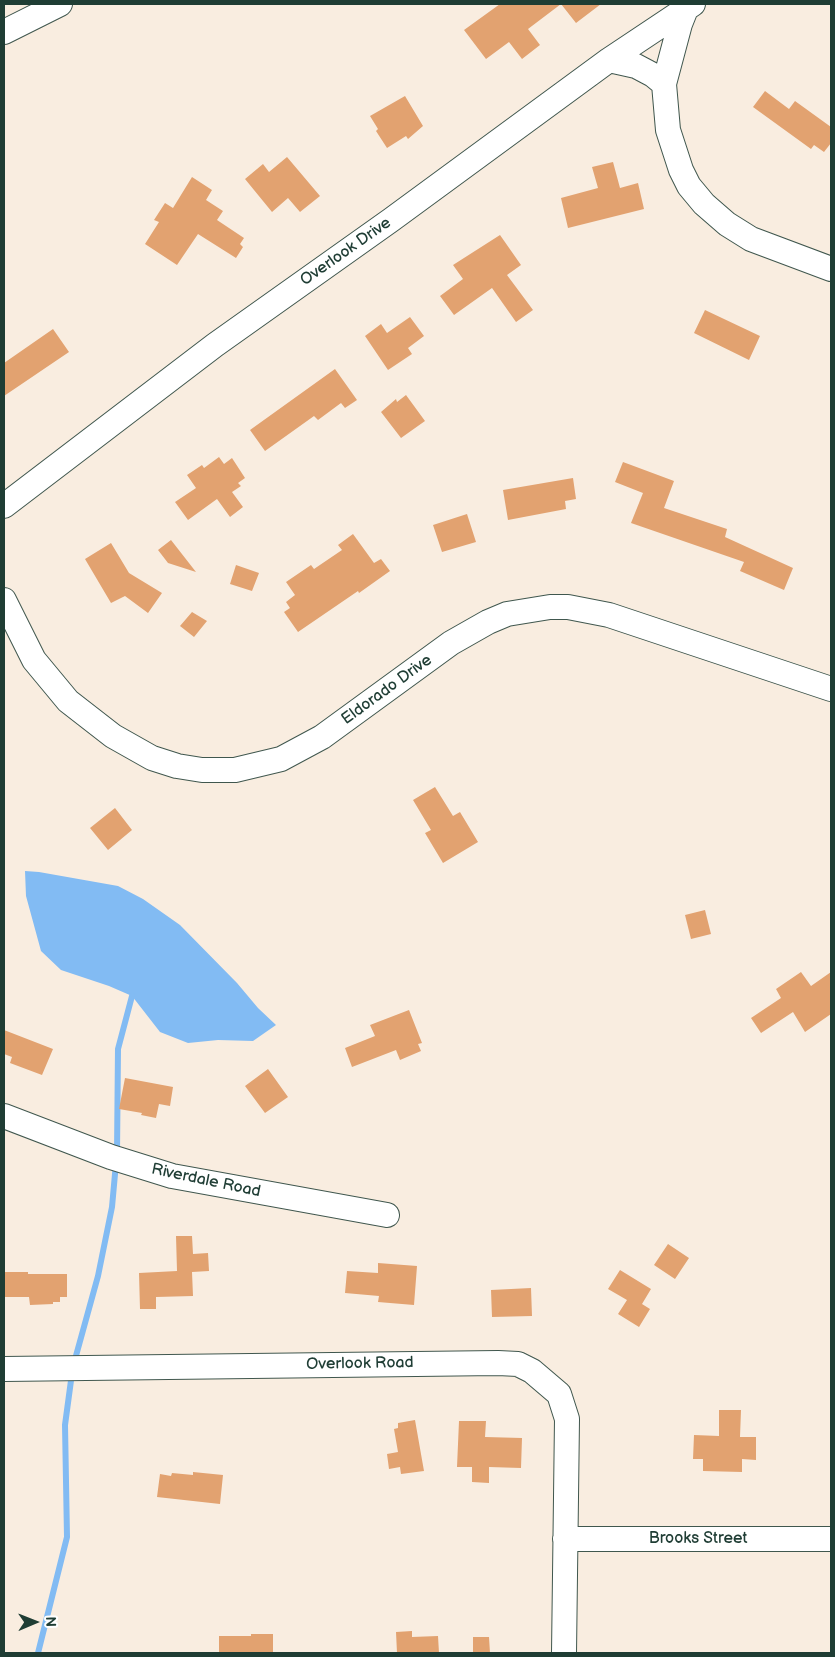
<!DOCTYPE html>
<html>
<head>
<meta charset="utf-8">
<style>
	body { margin:0 }
	#map { position:relative; width:835px; height:1657px; overflow:hidden; background:#f9ede0; font-family:"Balsamiq Sans",sans-serif }
	canvas { display:block }
	.frame { position:absolute; inset:0; border:5px solid #1f3d34; pointer-events:none }
	.north { position:absolute; left:10px; top:1597px; width:50px; height:50px; -webkit-text-stroke:4px #fff; paint-order:stroke; rotate:89deg; font-size:14px; font-weight:700; line-height:20px; text-align:center; color:#1f3d34 }
	.north::after { content:''; display:block; margin:auto; width:18px; height:22px; background:#1f3d34; clip-path:polygon(50% 0,100% 100%,50% 72%,0 100%) }
</style>
</head>
<body>
<div id="map">
<canvas width="835" height="1657"></canvas>
<div class="frame"></div>
<div class="north">N</div>
</div>
<script>
const ctx = document.querySelector('canvas').getContext('2d');
ctx.lineJoin = 'round';
function fill(path, color) { ctx.fillStyle = color; ctx.fill(path, 'evenodd'); }
const poly = rows => new Path2D(rows.map(r => 'M' + r).join(''));
function stroke(path, color, width, dash) { ctx.strokeStyle = color; ctx.lineWidth = width; ctx.lineCap = dash ? 'butt' : 'round'; ctx.setLineDash(dash || []); ctx.stroke(path); }
function drawText(font, color, halo, rows, align = 'center') {
  ctx.font = font + ' "Balsamiq Sans",sans-serif'; ctx.lineWidth = 4; ctx.setLineDash([]); ctx.textBaseline = 'middle'; ctx.strokeStyle = halo; ctx.fillStyle = color; for (const [text, x, y, turn = 0] of rows) {
    ctx.save(); ctx.translate(x, y); ctx.rotate((+turn || 0) * Math.PI / 180); ctx.textAlign = isNaN(turn) ? turn : align; if (halo) ctx.strokeText(text, 0, 0); ctx.fillText(text, 0, 0); ctx.restore();
  }
}
const water = poly([
	[25,871,39,872,118,886,143,899,180,925,237,983,258,1008,276,1025,253,1041,218,1040,188,1043,160,1032,132,996,109,986,61,970,41,951,26,896]
]);
const stream = poly([
	[117,1153,118,1049,132,996],
	[74,1363,98,1276,112,1207,116,1163],
	[38,1653,67,1537,65,1425,72,1373]
]);
const building = poly([
	[500,4,561,4,528,29,540,45,522,59,509,42,486,59,464,30],
	[561,4,601,4,576,23],
	[765,91,789,109,795,101,831,127,831,143,824,152,814,145,811,149,753,107],
	[405,96,423,126,408,139,406,136,387,148,376,131,378,129,370,116],
	[287,157,320,196,300,212,288,198,272,212,245,179,263,164,269,172],
	[613,162,620,188,638,183,644,209,568,228,561,198,598,188,592,167],
	[192,177,212,190,206,200,223,211,217,220,244,238,240,244,243,247,236,258,198,234,177,265,145,244,159,222,154,220,165,203,173,208],
	[500,235,521,265,507,275,533,310,516,322,492,288,454,315,440,296,463,279,453,265],
	[705,310,760,336,749,360,694,333],
	[410,317,424,336,408,348,412,354,388,370,365,336,381,324,387,333],
	[53,329,69,352,4,396,4,363],
	[335,369,357,400,345,408,341,403,318,420,314,416,265,451,250,430],
	[406,395,425,421,401,438,381,412,396,399,397,402],
	[219,457,224,464,232,458,245,478,238,483,241,486,232,492,243,507,230,517,217,499,188,520,175,502,196,488,187,475,202,465,204,468],
	[623,462,674,481,664,508,727,529,725,537,793,568,784,590,740,571,744,562,631,523,643,493,615,482],
	[573,478,576,499,565,501,566,509,508,520,503,490],
	[467,514,476,542,442,552,433,525],
	[353,534,374,563,381,559,390,571,359,593,358,591,298,632,284,612,290,608,286,602,295,595,286,582,311,565,314,569,342,550,338,545],
	[171,540,196,572,168,563,158,550],
	[111,543,129,573,162,593,148,613,125,596,111,603,85,559],
	[236,565,259,573,252,591,230,584],
	[192,612,207,621,194,637,180,626],
	[435,787,453,816,460,812,478,842,443,863,425,833,431,830,413,800],
	[115,808,132,830,108,850,90,828],
	[705,910,711,934,691,939,685,915],
	[801,972,811,986,831,972,831,1014,805,1032,793,1012,761,1033,751,1018,781,998,776,989],
	[409,1010,422,1043,418,1044,421,1051,400,1060,396,1050,352,1067,345,1048,375,1036,370,1025],
	[4,1030,53,1049,42,1075,10,1063,12,1057,4,1054],
	[268,1069,288,1097,265,1113,245,1086],
	[125,1078,173,1087,170,1106,159,1104,156,1118,141,1115,142,1113,119,1109],
	[176,1236,192,1236,193,1254,208,1253,209,1271,192,1272,193,1296,156,1297,156,1309,140,1309,139,1273,177,1271],
	[668,1244,689,1258,675,1279,654,1265],
	[378,1263,417,1266,414,1305,378,1302,379,1296,345,1293,347,1271,378,1273],
	[620,1270,651,1289,642,1304,650,1309,639,1327,618,1314,627,1300,608,1289],
	[4,1272,28,1272,28,1274,67,1274,67,1297,60,1297,60,1302,53,1302,53,1304,30,1305,29,1297,4,1297],
	[531,1288,532,1316,492,1317,491,1290],
	[719,1410,741,1410,740,1437,756,1437,756,1460,742,1459,742,1472,703,1471,703,1459,693,1459,694,1435,719,1436],
	[415,1420,424,1471,401,1474,400,1467,389,1469,387,1454,398,1452,394,1429,398,1428,398,1423],
	[459,1421,486,1421,485,1437,522,1438,521,1468,489,1467,489,1483,472,1482,472,1467,457,1467],
	[193,1472,223,1475,220,1504,157,1497,160,1474,171,1476,172,1473,193,1475],
	[412,1631,412,1637,438,1636,439,1653,397,1653,396,1632],
	[251,1634,273,1634,273,1653,219,1653,219,1636,251,1636],
	[473,1637,489,1637,490,1653,473,1653]
]);
const minor = poly([
	[686,9,680,24,664,84,668,130,681,170,689,186,704,204,727,224,751,239,831,269],
	[4,32,60,4],
	[609,60,636,66,653,75,664,84],
	[4,506,215,345,391,220,609,60,693,4],
	[4,600,34,660,68,701,113,736,152,758,177,766,202,770,235,770,281,759,322,737,451,643,488,622,507,614,550,607,568,607,609,615,831,689],
	[4,1116,111,1157,172,1176,387,1215],
	[4,1369,498,1363,518,1364,532,1371,559,1394,567,1419,564,1653],
	[565,1539,831,1539]
]);
const streetNames = [
	["Overlook Drive",346,252,-35],
	["Eldorado Drive",387,690,-36],
	["Riverdale Road",206,1181,12],
	["Overlook Road",360,1364,-1],
	["Brooks Street",698,1539]
];
fill(water, '#82bbf3');
stroke(stream, '#82bbf3', 6);
fill(building, '#e2a270');
stroke(minor, '#40574e', 26);
stroke(minor, '#fff', 24);
drawText('16px', '#1f3d34', '#fff', streetNames);
</script>
</body>
</html>
